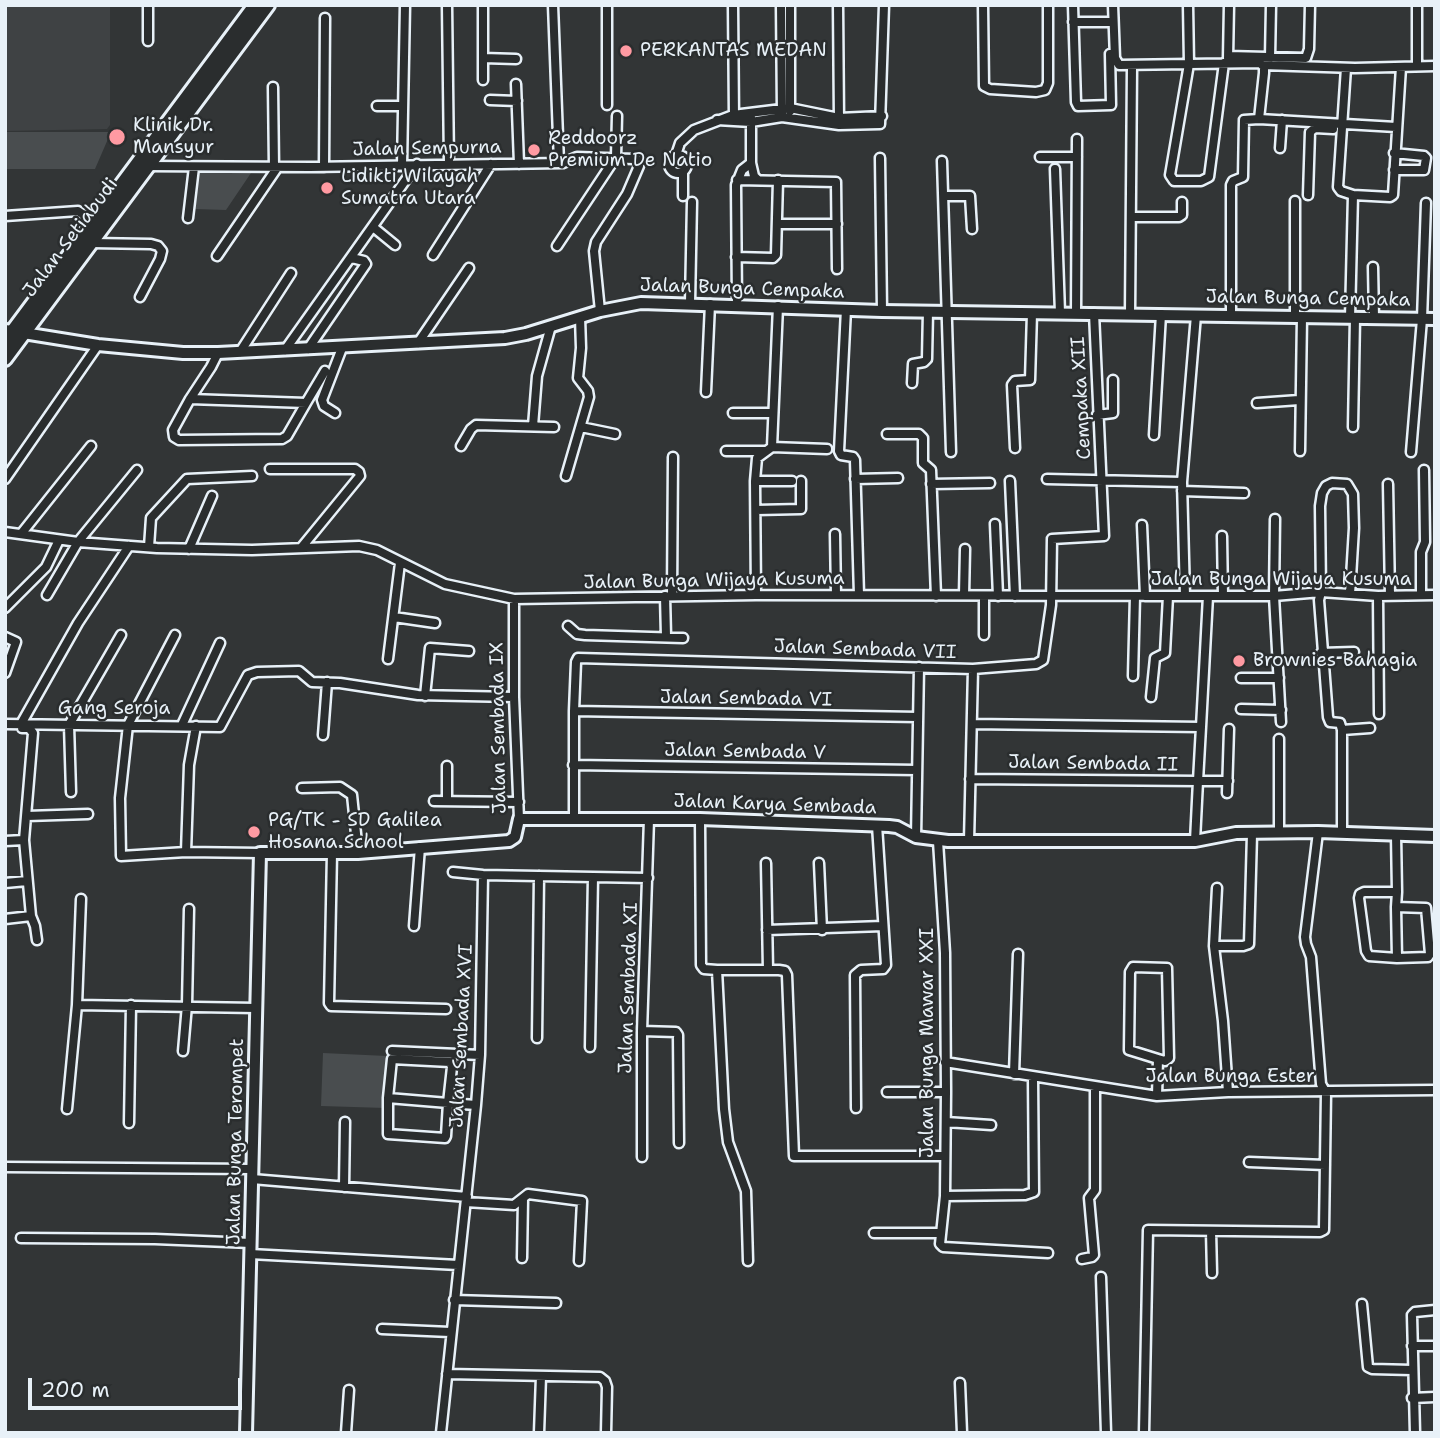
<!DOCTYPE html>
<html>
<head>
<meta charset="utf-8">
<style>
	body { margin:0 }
	#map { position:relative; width:1440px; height:1438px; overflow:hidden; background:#323536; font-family:"Shantell Sans",sans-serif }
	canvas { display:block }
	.frame { position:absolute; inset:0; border:7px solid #e8f1f8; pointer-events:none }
	.scale { position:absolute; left:28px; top:1378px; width:214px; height:32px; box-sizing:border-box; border:4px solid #e8f1f8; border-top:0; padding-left:9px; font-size:21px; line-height:24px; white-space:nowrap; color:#e8f1f8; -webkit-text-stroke:5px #2a2d2e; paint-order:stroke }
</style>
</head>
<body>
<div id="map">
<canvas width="1440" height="1438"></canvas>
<div class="frame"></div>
<div class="scale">200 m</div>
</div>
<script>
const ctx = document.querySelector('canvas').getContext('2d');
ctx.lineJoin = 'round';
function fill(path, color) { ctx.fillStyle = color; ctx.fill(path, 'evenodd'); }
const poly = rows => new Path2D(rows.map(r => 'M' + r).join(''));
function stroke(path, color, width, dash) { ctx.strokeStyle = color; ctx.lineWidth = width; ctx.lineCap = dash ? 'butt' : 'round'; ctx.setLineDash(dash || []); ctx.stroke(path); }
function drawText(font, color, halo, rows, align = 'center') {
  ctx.font = font + ' "Shantell Sans",sans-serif'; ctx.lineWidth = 5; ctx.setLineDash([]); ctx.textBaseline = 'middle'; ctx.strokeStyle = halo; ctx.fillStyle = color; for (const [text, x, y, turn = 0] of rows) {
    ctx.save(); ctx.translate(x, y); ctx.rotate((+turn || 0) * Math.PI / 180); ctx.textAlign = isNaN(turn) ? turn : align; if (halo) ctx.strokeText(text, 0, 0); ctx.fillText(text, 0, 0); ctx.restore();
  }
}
const built = poly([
	[5,5,110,5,110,125,107,129,5,131]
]);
const green = poly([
	[5,132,111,132,95,169,5,169],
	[196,171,251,173,226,210,195,209],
	[323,1053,387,1056,385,1108,321,1106]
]);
const minor = poly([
	[148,5,148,41],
	[447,5,449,164],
	[553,5,559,163],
	[607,5,607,105],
	[733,5,734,118],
	[781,5,782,114],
	[838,5,839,121],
	[983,5,984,86,990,89,1036,92,1045,90,1048,83,1048,5],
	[1073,5,1076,102,1078,106,1111,105,1110,54],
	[1113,5,1115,58,1119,65,1260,63,1264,67,1264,73,1259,119,1396,127],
	[1188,5,1189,64,1170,175,1174,181,1201,181,1209,177,1224,63],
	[1417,5,1417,66],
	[1073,22,1109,22],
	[1228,56,1306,58,1309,49,1310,5],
	[483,58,516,59],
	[1228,58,1229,5],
	[1270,58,1271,5],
	[1263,65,1355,68,1435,66],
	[1346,68,1338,187,1341,191,1353,195,1390,197,1393,195,1401,67],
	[483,80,483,5],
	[516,84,519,164],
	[273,87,274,167],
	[490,100,517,101],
	[377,106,403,106],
	[790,111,790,5],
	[751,117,751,163,754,176,757,179],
	[717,120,751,122,782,117,839,125,880,124,884,5],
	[1280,148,1282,120],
	'669 164a9 9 0 1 1 18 0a9 9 0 1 1-18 0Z',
	[676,155,680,143,694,130,733,115,790,108,839,118,882,116],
	[1040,157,1077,157],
	[880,158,882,311],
	[942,161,951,452],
	[402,165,405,5],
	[146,166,310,167,563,163,577,157,634,159,638,160,639,166,627,194,596,242,594,251,600,311],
	[324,167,325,18],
	[1055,169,1060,313],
	[1394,170,1424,170,1426,158,1424,156,1394,153],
	[683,173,683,196],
	[737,180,836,182,837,269],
	[1308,195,1310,132,1315,128,1333,129],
	[944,196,970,196,972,229],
	[5,216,78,211,94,222],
	[1131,217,1179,217,1182,215,1182,202],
	[188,218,194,167],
	[777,224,837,224],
	[373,227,395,245],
	[92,243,151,244,158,246,162,251,160,259,140,297],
	[557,246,616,157,617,116],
	[433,255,491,164],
	[217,256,277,168],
	[736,257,773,258,776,255,778,180],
	[1373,267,1374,317],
	[690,303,692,202],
	[737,305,736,185,742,170,751,163],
	[846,309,839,451,841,455,853,457,855,460,859,595],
	[1076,314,1077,139],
	[1130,314,1132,67],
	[1231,316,1231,185,1233,181,1243,177,1244,120,1259,119],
	[1295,317,1295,201],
	[1350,318,1353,195],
	[418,343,469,268],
	[308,349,366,264,364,261,352,258],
	[285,350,417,164],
	[240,352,291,273],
	[912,383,913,364,924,362,927,359,928,311],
	[706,392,710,304],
	[190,399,306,403,287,436,282,439,179,440,174,437,173,430,190,399,211,367,218,353],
	[306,403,325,371],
	[1257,403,1299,400],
	[335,413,324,406,322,400,342,348],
	[733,413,773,413],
	[1097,415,1113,413,1113,380],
	[533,426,537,376,551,326],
	[581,427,615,434],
	[1353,427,1355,318],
	[887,434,919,434,923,438,923,463,931,470,936,596],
	[1154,435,1161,314],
	[461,446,471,429,476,425,554,427],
	[772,447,827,449],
	[1015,448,1012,385,1015,381,1030,380,1032,313],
	[726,451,765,451],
	[1300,451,1302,317],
	[1411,452,1422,319,1426,203],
	[270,469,355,469,359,472,360,476,301,548],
	[566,476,589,397,588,391,578,378,581,348,580,317],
	[5,479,98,345],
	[855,479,898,478],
	[1047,479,1182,482],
	[755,481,792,481],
	[1010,481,1015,596],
	[931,484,990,483],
	[1388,484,1390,595],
	[1182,491,1244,493],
	[756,510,801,509,801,481],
	[1275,519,1274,596,1281,722],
	[995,524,998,596],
	[1142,525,1145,596],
	[5,532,78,542,157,548,252,550,359,546,377,550,445,584,514,599,756,595,1274,596,1321,592,1378,596,1435,595],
	[21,534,91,446],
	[835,534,836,595],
	[1222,536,1223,596],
	[149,547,151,518,187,479,252,476],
	[189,549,212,496],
	[47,595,78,542,137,470],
	[756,595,755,481,757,458,772,447,778,306],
	[964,595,965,549],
	[1421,595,1421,552,1425,542,1424,470],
	[665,596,666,636],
	[672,596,673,457],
	[984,596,984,635],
	[1185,596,1182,482,1196,315],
	[1378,596,1379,714],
	[514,599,514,697,519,819],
	[5,608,46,567,59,540],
	[394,617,435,623],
	[568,626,577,634,585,635,683,638],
	[175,635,128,725,120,798,121,856,186,852,260,853],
	[5,637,16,642,5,673],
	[1321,653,1354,652],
	[388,659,400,563],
	[1133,676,1135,596],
	[1241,678,1279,678],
	[425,696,430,648,469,651],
	[1151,697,1155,658,1165,653,1168,596],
	[1241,709,1281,710],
	[574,711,918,717],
	[5,724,220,727,248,675,257,672,299,671,312,682,340,683,418,695,514,697],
	[21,724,78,623,129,546],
	[972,724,1201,727,1198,781,1228,781],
	[182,725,220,643],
	[1201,727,1208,596],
	[22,728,29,728,33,733,24,840,31,916,35,926,37,940],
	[1342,730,1370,728],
	[323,735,327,682],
	[573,765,917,770],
	[447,766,447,801],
	[970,779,1198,781,1195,841],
	[302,788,340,787,352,795,358,853],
	[71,792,69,725,121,635],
	[1227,793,1229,729],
	[434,801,519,802],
	[27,816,88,814],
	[574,819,574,711,576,662,578,658,973,669,1036,664,1043,660,1051,605,1052,539,1104,536,1094,313],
	[700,819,701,965,704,969,717,970,779,970,785,971,787,975,794,1156,944,1156],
	[1279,833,1279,739],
	[1342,833,1342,730,1340,723,1330,722,1328,717,1319,600,1321,592,1320,506,1322,493,1326,486,1332,483,1347,484,1353,494,1354,528,1350,594],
	[916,837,919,667],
	[5,841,24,840],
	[938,841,945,953,946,1092,945,1196,940,1244,943,1247,1048,1253],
	[969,841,973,669],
	[186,852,189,765,196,726],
	[332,853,329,1003,331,1006,446,1009],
	[766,863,768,970],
	[819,863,822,930],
	[453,872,483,875,648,878],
	[5,883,27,881],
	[1217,888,1214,946,1223,1021,1228,1092],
	[1396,907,1426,908,1430,954,1428,957,1397,958,1396,907,1397,892,1396,835],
	[5,919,31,916],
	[414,926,420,847],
	[767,930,883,926],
	[1214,946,1243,946,1249,944,1252,834],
	[1397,958,1369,956,1366,951,1359,898,1360,894,1364,892,1397,892],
	[717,970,724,1109,728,1142,746,1191,748,1261],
	[77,1005,256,1008],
	[642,1031,676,1032,678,1035,679,1143],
	[537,1038,539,876],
	[590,1047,593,877],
	[183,1051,187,1005,189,909],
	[392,1051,480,1055],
	[945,1062,1157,1096,1228,1092,1435,1090],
	[1014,1074,1018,954],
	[887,1092,946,1092],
	[1157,1096,1158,1059,1129,1050,1130,972,1133,967,1167,968,1169,1058,1165,1061,1158,1059],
	[388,1098,388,1134,445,1138,446,1136,448,1103,452,1067,450,1062,392,1059,388,1098,448,1103,476,1105],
	[856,1108,855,975,861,970,883,969,886,965,877,825],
	[67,1109,77,1005,81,899],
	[946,1122,991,1125],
	[129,1123,131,1005],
	[642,1157,642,1031,649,819],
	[1249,1162,1325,1165],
	[5,1167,252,1169],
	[252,1179,467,1197],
	[344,1187,345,1122],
	[945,1196,1025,1195,1034,1192,1033,1078],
	[466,1202,514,1205,528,1194,582,1201,579,1261],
	[1211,1231,1212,1273],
	[874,1233,941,1233],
	[21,1238,155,1239,251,1243],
	[250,1254,458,1265],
	[522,1258,523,1199],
	[1082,1259,1092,1257,1094,1255,1089,1198,1095,1190,1095,1088],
	[1101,1277,1106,1433],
	[454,1300,556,1303],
	[1362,1304,1368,1367,1372,1369,1412,1370],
	[382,1329,450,1332],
	[1412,1346,1435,1346],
	[447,1374,600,1377,605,1381,607,1387,606,1433],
	[960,1383,962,1433],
	[1412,1398,1435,1397],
	[346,1433,349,1390],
	[441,1433,476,1105,480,1055,483,875],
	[539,1433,541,1376],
	[1144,1433,1148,1230,1320,1232,1324,1230,1326,1093,1321,1084,1311,957,1306,944,1305,937,1318,832],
	[1415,1433,1412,1315,1415,1312,1435,1310]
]);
const tertiary = poly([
	[5,330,98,345,183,353,218,353,505,338,526,334,600,311,641,303,882,311,1435,319],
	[246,1433,260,853,358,853,509,841,515,837,519,819,700,819,889,826,897,827,916,837,948,841,1195,841,1236,833,1318,832,1435,836]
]);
const primary = poly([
	[5,341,255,5],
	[5,359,268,5]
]);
const markers = [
	[626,51,7,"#ff9aa2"],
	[117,137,9,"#ff9aa2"],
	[534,150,7,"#ff9aa2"],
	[327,188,7,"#ff9aa2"],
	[1239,661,7,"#ff9aa2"],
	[254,832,7,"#ff9aa2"]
];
const poiNames = [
	["PERKANTAS MEDAN",640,51],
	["Klinik Dr.",133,126],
	["Mansyur",133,148],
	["Reddoorz",548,139],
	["Premium De Natio",548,161],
	["Lidikti Wilayah",341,177],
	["Sumatra Utara",341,199],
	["Brownies Bahagia",1253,661],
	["PG/TK - SD Galilea",268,821],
	["Hosana School",268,843]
];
const streetNames = [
	["Jalan Sempurna",427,149,-1],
	["Jalan Setiabudi",71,238,-53],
	["Jalan Bunga Cempaka",742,289,2],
	["Jalan Bunga Cempaka",1308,299,1],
	["Cempaka XII",1082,398,-93],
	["Jalan Bunga Wijaya Kusuma",1281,580],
	["Jalan Bunga Wijaya Kusuma",714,581,-1],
	["Jalan Sembada VII",865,650,2],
	["Jalan Sembada VI",746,699,1],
	["Gang Seroja",114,709],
	["Jalan Sembada IX",499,728,-91],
	["Jalan Sembada V",745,752,1],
	["Jalan Sembada II",1093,764,1],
	["Jalan Karya Sembada",775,805,2],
	["Jalan Sembada XI",629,988,-88],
	["Jalan Sembada XVI",462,1036,-87],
	["Jalan Bunga Mawar XXI",928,1043,-90],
	["Jalan Bunga Ester",1230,1077],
	["Jalan Bunga Terompet",236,1142,-89]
];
fill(built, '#3f4244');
fill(green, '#494d4f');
stroke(minor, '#e8f1f8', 13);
stroke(tertiary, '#e8f1f8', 16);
stroke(primary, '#e8f1f8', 18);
stroke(minor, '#2a2d2e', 8);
stroke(tertiary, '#2a2d2e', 10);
stroke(primary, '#2a2d2e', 12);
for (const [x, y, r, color] of markers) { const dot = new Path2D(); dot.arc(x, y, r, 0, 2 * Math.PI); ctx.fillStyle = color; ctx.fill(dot); stroke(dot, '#2a2d2e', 2.5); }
drawText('19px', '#e8f1f8', '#2a2d2e', poiNames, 'left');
drawText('19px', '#e8f1f8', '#2a2d2e', streetNames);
</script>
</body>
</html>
